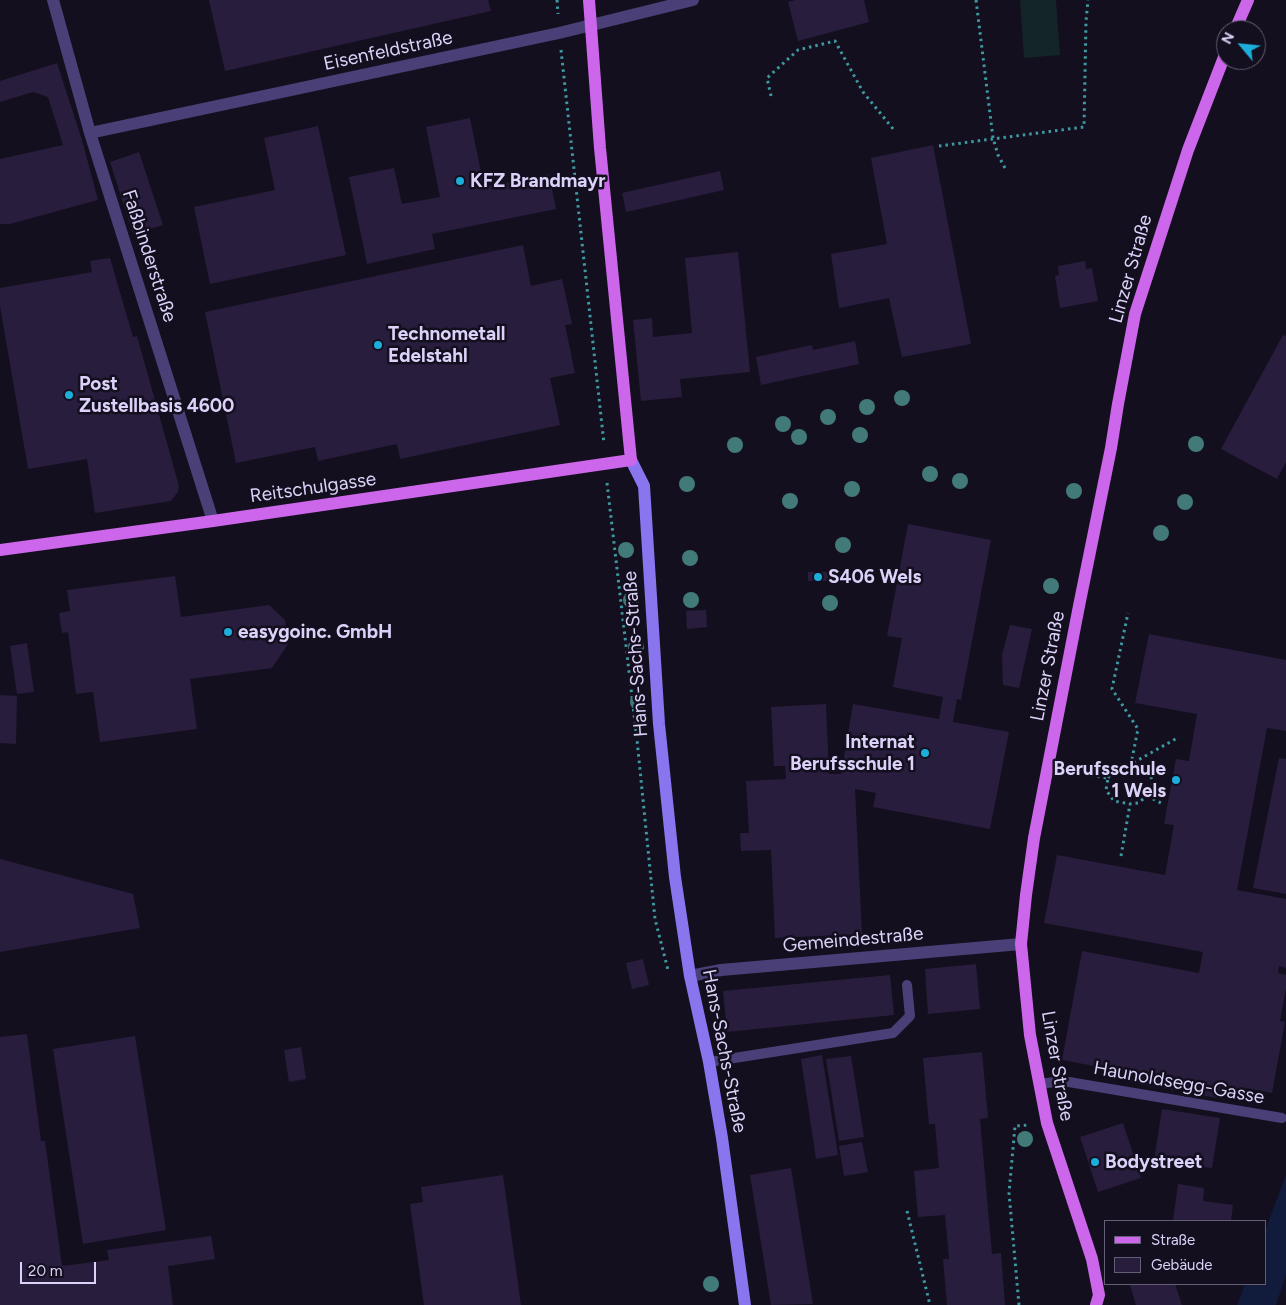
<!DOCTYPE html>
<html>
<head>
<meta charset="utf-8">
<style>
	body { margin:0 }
	#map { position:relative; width:1286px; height:1305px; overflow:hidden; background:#140f1e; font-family:Figtree,sans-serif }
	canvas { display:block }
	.legend { position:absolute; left:1104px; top:1220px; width:162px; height:65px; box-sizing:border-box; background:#140f1e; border:1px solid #645d76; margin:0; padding:6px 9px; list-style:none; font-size:15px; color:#dcd2f9 }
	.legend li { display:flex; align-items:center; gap:10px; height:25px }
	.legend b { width:25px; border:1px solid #645d76 }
	.north { position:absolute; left:1216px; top:20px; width:50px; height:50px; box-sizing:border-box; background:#140f1e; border:1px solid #645d76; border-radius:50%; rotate:298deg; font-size:14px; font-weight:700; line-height:20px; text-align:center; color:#dcd2f9 }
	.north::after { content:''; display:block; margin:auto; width:18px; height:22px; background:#1caddb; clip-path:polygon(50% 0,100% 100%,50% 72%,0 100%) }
	.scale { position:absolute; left:20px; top:1262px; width:76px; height:22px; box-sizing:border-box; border:2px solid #dcd2f9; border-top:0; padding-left:6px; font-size:15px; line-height:18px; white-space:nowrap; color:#dcd2f9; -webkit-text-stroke:4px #140f1e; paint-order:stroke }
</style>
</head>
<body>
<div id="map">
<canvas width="1286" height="1305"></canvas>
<ul class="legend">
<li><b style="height:6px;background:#cc67eb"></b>Straße</li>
<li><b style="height:14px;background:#281d3d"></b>Gebäude</li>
</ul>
<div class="north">N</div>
<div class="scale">20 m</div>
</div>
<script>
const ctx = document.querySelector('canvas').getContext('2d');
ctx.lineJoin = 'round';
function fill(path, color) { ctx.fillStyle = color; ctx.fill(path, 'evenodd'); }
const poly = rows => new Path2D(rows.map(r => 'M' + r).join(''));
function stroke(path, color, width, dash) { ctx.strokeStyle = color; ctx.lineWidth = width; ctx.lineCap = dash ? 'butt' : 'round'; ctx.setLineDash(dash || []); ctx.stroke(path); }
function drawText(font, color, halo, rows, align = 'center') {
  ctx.font = font + ' Figtree,sans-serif'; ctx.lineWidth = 5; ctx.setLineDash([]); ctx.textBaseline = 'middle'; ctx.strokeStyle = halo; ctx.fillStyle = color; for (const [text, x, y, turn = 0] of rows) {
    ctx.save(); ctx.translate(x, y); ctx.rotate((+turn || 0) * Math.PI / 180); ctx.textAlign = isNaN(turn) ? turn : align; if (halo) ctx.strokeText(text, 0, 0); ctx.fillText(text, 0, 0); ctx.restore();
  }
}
const green = poly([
	[1020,0,1056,0,1060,55,1024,58]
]);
const water = poly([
	[1286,1175,1286,1275,1276,1305,1237,1305,1245,1284,1265,1284,1265,1231]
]);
const building = poly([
	[209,0,488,0,491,11,225,71],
	[795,0,864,0,869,22,798,41,788,2],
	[57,63,82,140,98,200,10,224,0,224,0,159,63,145,48,97,33,92,0,102,0,81],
	[470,118,484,187,549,174,556,209,432,234,435,249,367,264,349,177,394,168,402,204,440,197,426,127],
	[318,126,346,255,210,284,194,207,275,190,264,138],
	[933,145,971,344,902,357,889,298,839,308,831,254,887,244,871,158],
	[139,152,163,225,133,234,110,162],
	[720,171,724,190,626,212,622,193],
	[523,245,531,286,562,279,572,324,565,325,575,373,550,378,560,425,400,459,397,444,318,461,315,447,236,463,205,312],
	[738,252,750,372,680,379,682,397,641,401,633,320,652,318,653,337,692,333,685,258],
	[110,258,133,337,137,336,179,486,178,492,171,501,95,513,87,459,28,469,0,306,0,288,92,272,90,261],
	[1085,261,1086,269,1092,268,1098,301,1060,308,1055,276,1059,275,1058,266],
	[1283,335,1286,336,1286,462,1277,479,1221,449],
	[855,341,859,364,761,385,756,357,812,345,813,350],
	[908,524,991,540,961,700,957,699,953,722,1009,732,990,829,873,807,876,793,855,789,862,934,775,938,771,850,741,851,740,833,749,833,746,781,786,779,785,766,774,766,771,707,826,704,829,774,841,774,853,704,939,719,943,697,893,687,902,638,887,636],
	[808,572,828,572,828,581,808,581],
	[175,576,181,617,269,605,285,620,288,644,272,668,190,679,197,729,100,742,93,692,76,694,68,632,62,633,59,613,70,611,67,590],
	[706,610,707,627,687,629,686,611],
	[1010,625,1032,629,1019,688,1003,685,1002,655],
	[1149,634,1286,660,1286,731,1267,728,1237,890,1286,899,1286,968,1279,966,1278,973,1286,975,1286,988,1280,1021,1285,1022,1272,1093,1246,1088,1244,1097,1229,1094,1230,1086,1225,1085,1222,1099,1108,1078,1110,1069,1062,1060,1082,951,1199,973,1203,952,1044,923,1057,855,1165,875,1174,825,1164,824,1176,759,1189,761,1197,714,1135,703],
	[27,643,34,692,17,694,10,646],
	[0,695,17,696,16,744,0,743],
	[1279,758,1286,759,1286,894,1253,888],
	[0,859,133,894,140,928,0,952],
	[643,959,649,985,632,989,626,963],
	[976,964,980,1009,928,1014,925,969],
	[890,975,894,1015,727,1032,723,991],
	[27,1034,41,1141,45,1141,62,1266,109,1260,107,1250,211,1236,215,1259,168,1266,173,1305,0,1305,0,1037],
	[135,1036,166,1230,83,1244,53,1049],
	[301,1047,306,1079,289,1082,284,1050],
	[982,1052,988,1118,980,1119,992,1254,1001,1253,1005,1305,947,1305,943,1259,949,1259,945,1215,918,1217,914,1171,939,1168,935,1124,929,1124,923,1058],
	[822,1055,838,1155,816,1159,801,1059],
	[851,1056,864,1137,839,1141,826,1059],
	[1162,1109,1220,1118,1212,1168,1154,1160],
	[1123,1123,1141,1178,1098,1192,1080,1137],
	[862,1142,868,1172,844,1176,839,1146],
	[791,1168,813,1304,771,1305,750,1175],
	[503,1175,521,1305,424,1305,410,1204,423,1202,421,1187],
	[1178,1184,1204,1188,1203,1201,1233,1205,1231,1221,1173,1221],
	[1132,1284,1175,1284,1182,1305,1136,1305,1130,1285]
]);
const path = poly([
	[557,0,558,14],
	[976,0,993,138,998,155,1005,168],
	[561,50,604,444],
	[771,96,767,78,798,50,835,41,863,92,894,130],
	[939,146,1084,127,1086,21,1088,0],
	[607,483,637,740,655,919,668,970],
	[1065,772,1108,778,1106,790,1114,801,1130,804,1138,803,1147,796,1153,783,1149,771,1131,764,1138,729,1112,689,1128,613],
	[1108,778,1116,766,1131,764,1179,737],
	[1147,796,1163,804],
	[1121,856,1130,804],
	[907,1211,930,1305],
	[1019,1305,1009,1193,1015,1126,1029,1125]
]);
const lane = poly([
	[709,1062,893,1033,910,1016,907,985],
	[1039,1084,1063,1081,1282,1118]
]);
const street = poly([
	[53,0,90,133,213,521],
	[90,133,559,33,693,0],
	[690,976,721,970,1021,944]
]);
const secondary = poly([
	[631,460,644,486,659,724,675,877,690,976,709,1062,722,1138,745,1305]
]);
const primary = poly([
	[1235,30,1248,0],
	[0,550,213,521,631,460,600,148,589,0],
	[1096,1305,1099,1295,1092,1259,1047,1123,1030,1035,1021,944,1026,895,1034,838,1079,606,1111,448,1118,404,1135,314,1188,150,1226,52]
]);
const trees = [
	[902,398],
	[867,407],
	[828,417],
	[783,424],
	[860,435],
	[799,437],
	[1196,444],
	[735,445],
	[930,474],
	[960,481],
	[687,484],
	[852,489],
	[1074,491],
	[790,501],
	[1185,502],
	[1161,533],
	[843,545],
	[626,550],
	[690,558],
	[1051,586],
	[631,600],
	[691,600],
	[830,603],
	[636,647],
	[638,702],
	[1025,1139],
	[711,1284]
];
const markers = [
	[460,181,5,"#1caddb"],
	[378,345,5,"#1caddb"],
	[69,395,5,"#1caddb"],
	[818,577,5,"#1caddb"],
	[228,632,5,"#1caddb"],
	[925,753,5,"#1caddb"],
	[1176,780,5,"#1caddb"],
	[1095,1162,5,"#1caddb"]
];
const streetNames = [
	["Eisenfeldstraße",388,51,-12],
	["Faßbinderstraße",149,256,72],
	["Linzer Straße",1131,269,-74],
	["Reitschulgasse",313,488,-8],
	["Hans-Sachs-Straße",636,654,-94],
	["Linzer Straße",1048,666,-79],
	["Gemeindestraße",853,940,-5],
	["Hans-Sachs-Straße",724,1051,79],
	["Linzer Straße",1057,1066,80],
	["Haunoldsegg-Gasse",1179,1083,10]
];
const poiNames = [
	["KFZ Brandmayr",470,181],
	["Technometall",388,334],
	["Edelstahl",388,356],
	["Post",79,384],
	["Zustellbasis 4600",79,406],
	["S406 Wels",828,577],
	["easygoinc. GmbH",238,632],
	["Internat",915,742,"right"],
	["Berufsschule 1",915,764,"right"],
	["Berufsschule",1166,769,"right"],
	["1 Wels",1166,791,"right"],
	["Bodystreet",1105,1162]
];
fill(green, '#132527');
fill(water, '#111b3b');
fill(building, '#281d3d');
stroke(path, '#3d9aa2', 3, [2.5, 4]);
stroke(lane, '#4a4077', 10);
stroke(street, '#4a4077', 12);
stroke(secondary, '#8975ed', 12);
stroke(primary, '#cc67eb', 12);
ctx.fillStyle = '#427979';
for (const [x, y] of trees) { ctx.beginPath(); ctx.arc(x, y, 8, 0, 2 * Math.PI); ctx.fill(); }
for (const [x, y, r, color] of markers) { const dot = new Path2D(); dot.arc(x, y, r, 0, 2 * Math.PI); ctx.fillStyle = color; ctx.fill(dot); stroke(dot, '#140f1e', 2); }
drawText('19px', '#dcd2f9', '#140f1e', streetNames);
drawText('bold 19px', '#dcd2f9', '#140f1e', poiNames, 'left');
</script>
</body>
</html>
